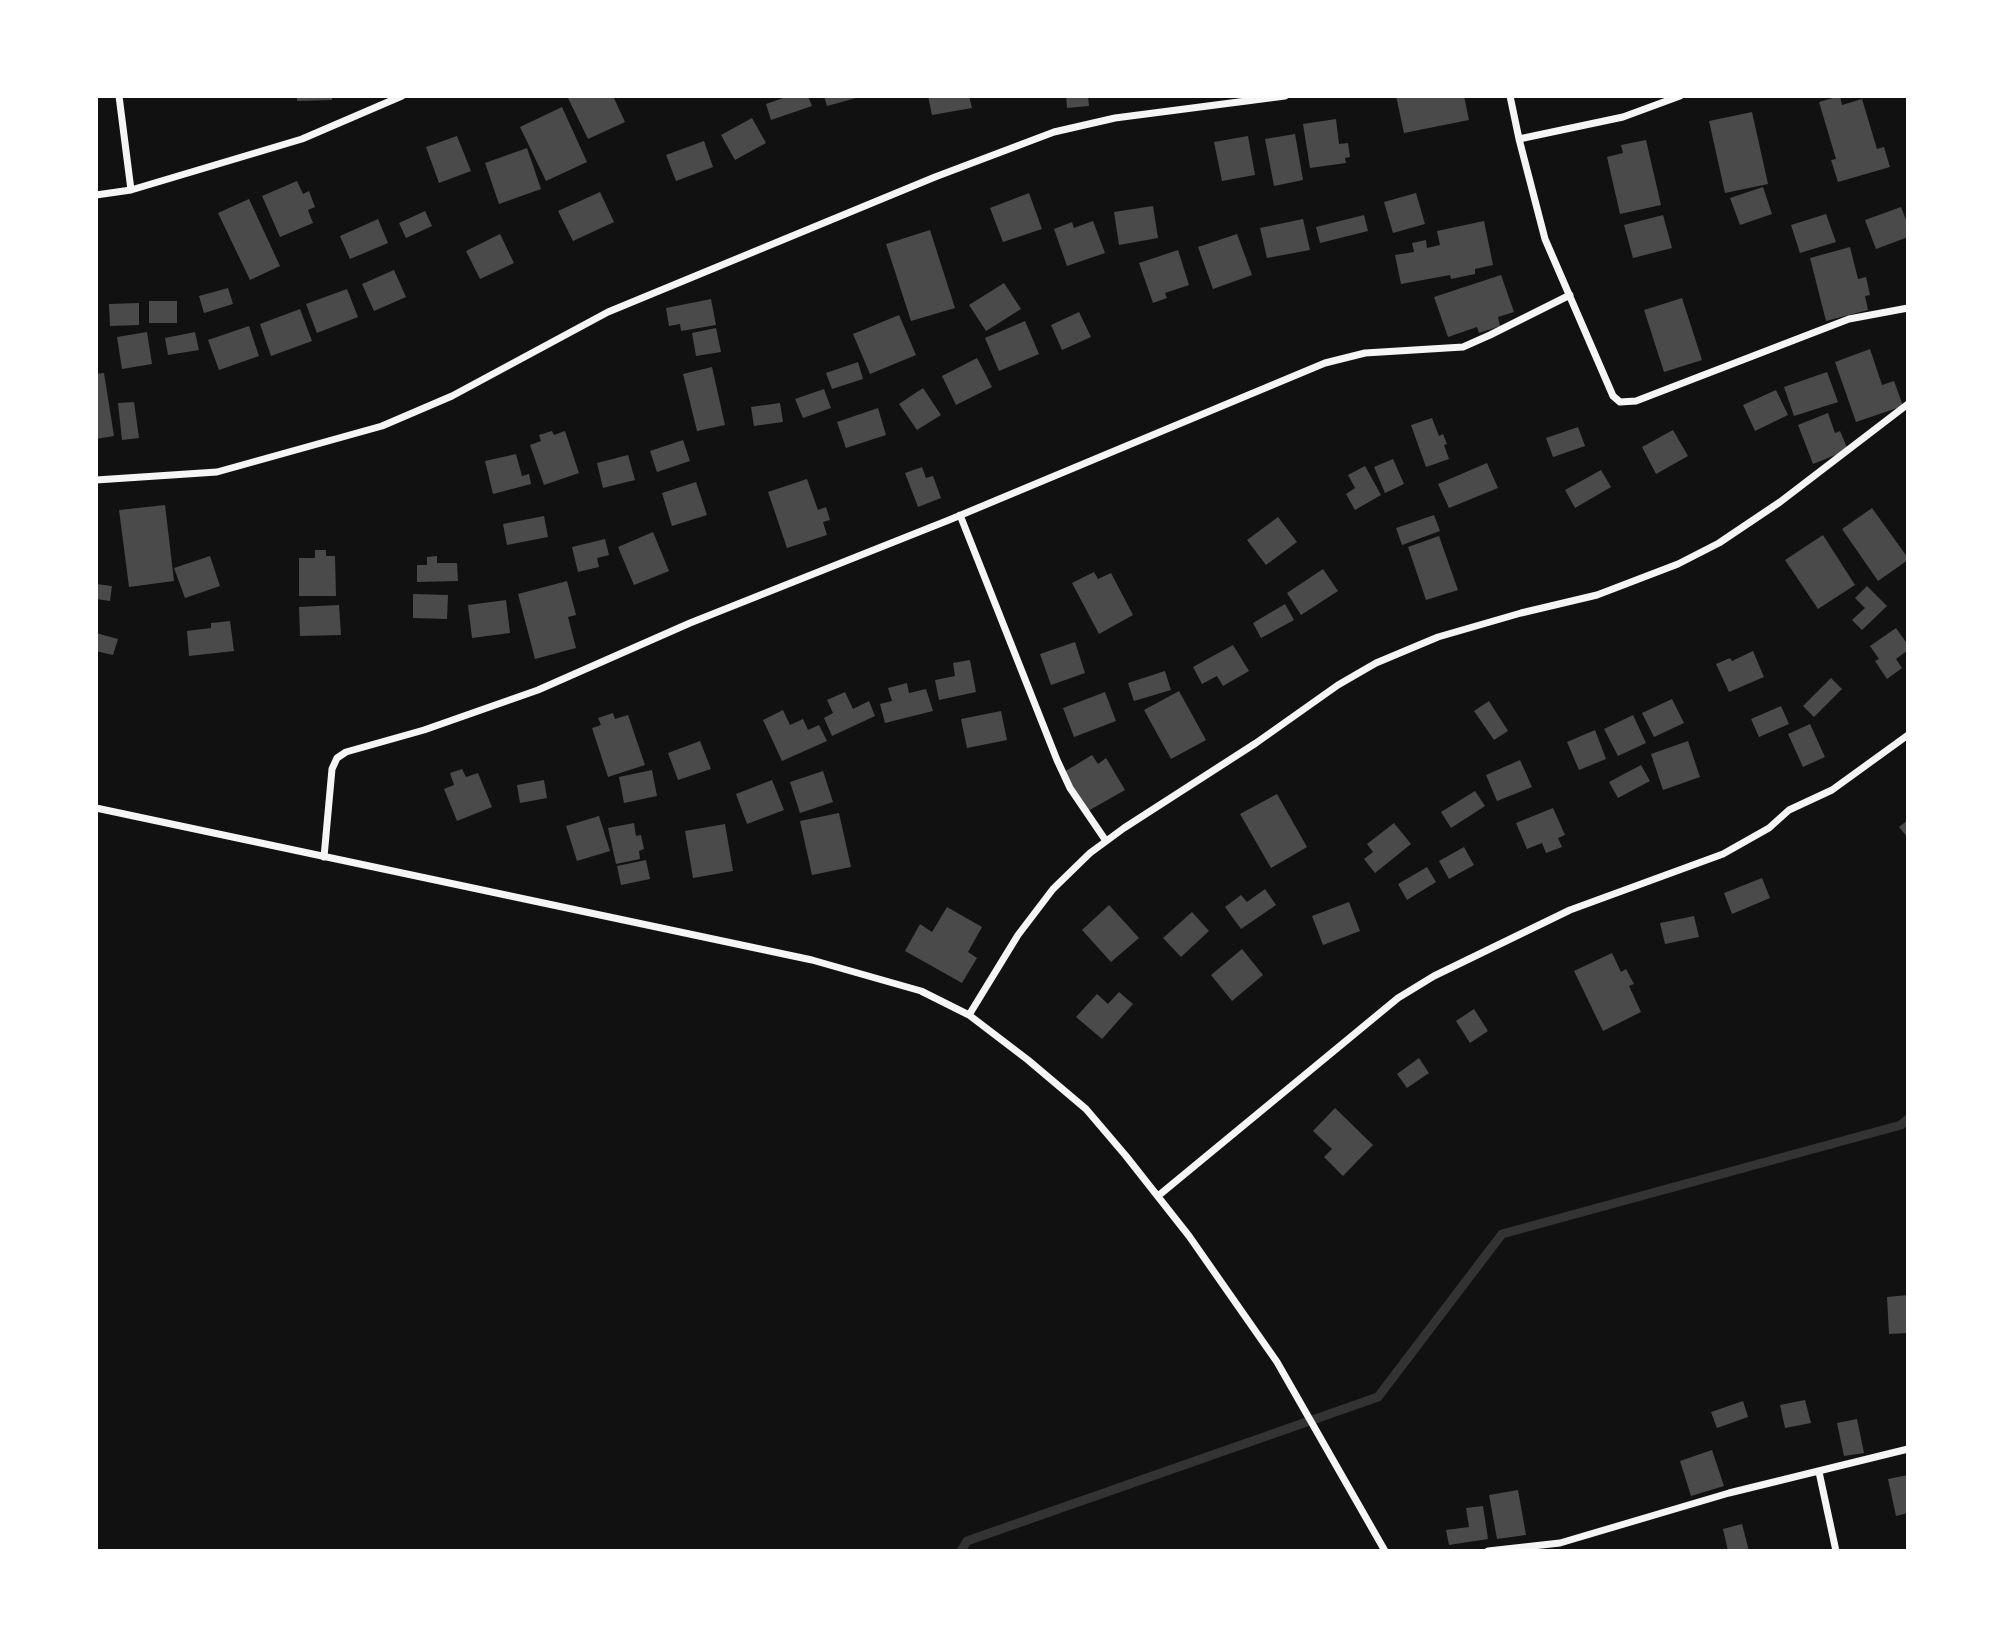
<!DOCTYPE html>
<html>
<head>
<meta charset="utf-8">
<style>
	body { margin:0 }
	#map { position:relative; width:2004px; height:1647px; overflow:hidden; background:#111; font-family:"Crimson Pro",serif }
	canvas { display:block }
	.frame { position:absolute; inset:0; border:98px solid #fff; pointer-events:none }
</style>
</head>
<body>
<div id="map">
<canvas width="2004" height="1647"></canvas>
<div class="frame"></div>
</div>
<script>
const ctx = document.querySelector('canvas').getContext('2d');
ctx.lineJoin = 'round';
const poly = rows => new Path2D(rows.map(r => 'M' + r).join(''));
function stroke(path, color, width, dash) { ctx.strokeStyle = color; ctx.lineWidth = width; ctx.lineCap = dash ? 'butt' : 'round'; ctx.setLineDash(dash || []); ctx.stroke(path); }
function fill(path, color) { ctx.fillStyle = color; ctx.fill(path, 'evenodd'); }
const stream = poly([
	[961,1551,967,1541,1378,1397,1502,1234,1901,1125,1908,1119]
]);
const building = poly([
	[297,96,332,96,332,100,297,101],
	[567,96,613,96,625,122,588,139],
	[789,96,808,96,812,106,771,120,766,104],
	[824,96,859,96,860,97,827,106],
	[928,96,969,96,972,108,932,115],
	[1066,96,1088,96,1089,106,1067,108],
	[1396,96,1464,96,1469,120,1404,133],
	[1840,96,1842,105,1862,99,1877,149,1884,147,1890,167,1838,182,1831,160,1836,159,1819,102],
	[562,107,587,162,546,181,520,127],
	[1752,112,1768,184,1725,193,1709,121],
	[752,118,766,143,735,160,721,135],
	[1336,119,1339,144,1348,143,1350,157,1345,158,1346,163,1310,168,1303,124],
	[1295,134,1303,180,1274,186,1265,139],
	[457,136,471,171,439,183,426,147],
	[1248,136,1255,175,1222,181,1214,142],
	[1646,140,1661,205,1620,214,1607,157,1623,153,1621,145],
	[704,141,713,167,676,181,666,155],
	[527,148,541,189,499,204,485,163],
	[297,181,303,194,309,191,315,207,308,210,313,223,280,237,262,196],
	[1763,187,1772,214,1740,225,1730,198],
	[600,192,614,222,573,241,558,211],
	[1029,193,1042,229,1003,242,990,208],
	[1416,193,1425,224,1393,233,1384,202],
	[249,199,280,266,250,280,218,213],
	[1153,206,1158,238,1119,245,1114,212],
	[1901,207,1908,225,1908,237,1876,249,1865,220],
	[425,211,432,226,406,238,399,223],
	[1826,214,1836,242,1800,253,1791,225],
	[1364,215,1368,231,1320,243,1316,227],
	[1663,215,1672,248,1633,258,1624,225],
	[378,219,388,243,350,259,340,236],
	[1303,219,1310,250,1267,258,1260,228],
	[1093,221,1105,253,1067,266,1054,229,1072,222,1074,228],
	[1484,221,1493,265,1475,269,1475,274,1451,279,1450,275,1401,284,1395,255,1414,252,1412,243,1426,240,1427,248,1440,245,1437,231],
	[930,230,955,308,911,321,886,244],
	[500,234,514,263,480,279,466,251],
	[1237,234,1252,275,1213,289,1198,247],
	[1850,247,1858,279,1866,277,1870,295,1865,296,1868,310,1826,321,1810,258],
	[1178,250,1189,285,1165,293,1167,298,1153,303,1139,263],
	[394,270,406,297,374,311,362,284],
	[1501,275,1514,312,1498,317,1500,326,1479,333,1477,327,1448,337,1434,297],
	[1004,283,1021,309,986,331,969,305],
	[228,288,233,304,204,313,199,296],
	[347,289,358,317,317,333,306,304],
	[1682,298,1702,360,1664,372,1644,310],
	[711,299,716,325,681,331,680,324,669,326,666,308],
	[149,301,177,301,177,323,149,323],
	[139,303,139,325,110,326,109,304],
	[300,309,312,341,271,356,260,324],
	[1079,312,1091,337,1062,350,1051,325],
	[899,315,916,355,870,374,853,334],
	[1025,321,1039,354,999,371,985,338],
	[249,326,259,356,219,370,208,340],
	[716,328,721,352,696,356,692,333],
	[147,332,152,364,122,369,117,337],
	[195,332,199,350,168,355,165,338],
	[1870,349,1882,385,1894,381,1903,406,1856,422,1835,362],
	[977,358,992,387,956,405,942,376],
	[858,362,863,379,832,389,826,373],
	[712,367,725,425,697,431,683,374],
	[1827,372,1838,402,1794,416,1784,387],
	[104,373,114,436,96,439,96,374],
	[923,388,941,415,917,430,899,404],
	[824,389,831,408,803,418,795,399],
	[1776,390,1788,415,1755,431,1743,405],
	[134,402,139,438,122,440,118,403],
	[780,403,783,422,754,426,751,407],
	[878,408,886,435,846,448,837,422],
	[1828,413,1835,433,1840,431,1848,450,1813,464,1798,425],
	[1432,418,1439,436,1443,434,1447,444,1444,445,1449,459,1426,467,1411,425],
	[1578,427,1585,446,1553,457,1546,438],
	[1673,430,1688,456,1656,474,1642,447],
	[552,431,554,435,565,431,579,473,544,485,530,445,541,441,539,435],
	[683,440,690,461,657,472,650,451],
	[516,454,522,476,529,474,531,484,493,494,485,461],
	[628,455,635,480,603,488,597,463],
	[1393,459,1404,484,1385,493,1374,467],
	[1487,463,1498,488,1449,508,1438,484],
	[1365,466,1381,495,1355,510,1346,494,1355,488,1348,475],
	[922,467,926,478,933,476,941,498,918,507,905,473],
	[1601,470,1611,487,1575,508,1565,490],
	[807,479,818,510,826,507,830,520,823,522,827,535,787,548,768,492],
	[696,482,707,515,672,526,662,493],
	[165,505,174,581,129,587,119,510],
	[1872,508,1908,558,1908,560,1878,581,1842,529],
	[1434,515,1440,531,1402,545,1396,528],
	[544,516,548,537,507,545,503,524],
	[1278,517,1297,542,1266,565,1247,540],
	[653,532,669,571,634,585,618,547],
	[1823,535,1855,585,1818,609,1785,560],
	[1439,536,1458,590,1426,600,1408,547],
	[605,539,609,555,597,558,599,567,578,572,572,547],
	[315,550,326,550,326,556,335,556,336,596,299,596,299,558,315,558],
	[210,556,220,586,185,598,174,568],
	[437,556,437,563,457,563,458,581,417,582,417,565,427,565,427,557],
	[1323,569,1338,591,1301,615,1287,593],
	[1094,572,1098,579,1111,573,1133,615,1099,634,1072,583],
	[567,581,576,615,568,617,576,648,535,659,518,594],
	[96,584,112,586,110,601,96,599],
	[1867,586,1887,606,1862,630,1852,620,1865,608,1855,598],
	[413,594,448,595,447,619,413,618],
	[506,600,510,633,472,638,468,605],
	[1285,604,1294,620,1261,638,1253,623],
	[339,605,341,635,300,636,299,607],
	[230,621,234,651,189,656,187,631,211,628,211,623],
	[1896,628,1908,645,1908,650,1896,659,1902,668,1887,679,1875,661,1879,659,1870,646],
	[96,633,118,639,113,655,96,651],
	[1075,642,1085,673,1051,685,1040,654],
	[1233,645,1249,671,1223,686,1217,676,1202,684,1193,667],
	[1753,651,1764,677,1729,692,1716,664,1730,658,1732,661],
	[970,660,976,692,939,700,935,680,955,676,953,663],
	[1165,671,1171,690,1134,701,1128,683],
	[1831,678,1842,689,1814,717,1803,706],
	[907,683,909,693,926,689,933,711,885,723,880,704,892,701,888,688],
	[1179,691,1206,740,1171,759,1144,710],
	[845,692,853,709,869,701,875,716,832,736,824,718,833,713,827,700],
	[1105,692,1116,721,1074,737,1063,708],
	[1672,699,1684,723,1654,737,1642,713],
	[1489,701,1508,731,1494,740,1474,711],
	[1781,706,1789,724,1759,737,1751,719],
	[783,710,790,725,803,719,808,730,819,725,827,741,782,761,763,720],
	[1001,711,1007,740,967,748,961,719],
	[613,713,615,719,628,715,645,765,608,777,592,728,601,725,598,718],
	[1633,715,1646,743,1618,756,1604,729],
	[1810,724,1825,757,1803,767,1788,734],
	[1595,730,1606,759,1579,770,1567,742],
	[700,741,711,769,678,780,668,753],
	[1688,741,1700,777,1663,790,1651,754],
	[1092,755,1098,764,1106,758,1125,790,1088,811,1064,772],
	[1520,760,1532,787,1497,801,1486,775],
	[1641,765,1650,781,1618,798,1609,782],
	[462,769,466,777,478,773,492,807,457,821,444,789,454,785,450,773],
	[652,770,657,796,624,803,619,777],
	[823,771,833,802,800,813,790,782],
	[544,780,547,798,520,803,517,785],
	[772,780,784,810,747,824,736,794],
	[1475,791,1485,806,1451,828,1441,812],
	[1277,794,1307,847,1271,868,1240,814],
	[1553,808,1565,835,1558,838,1562,847,1546,853,1542,843,1527,849,1516,823],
	[839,813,851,867,812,875,800,821],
	[599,816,610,851,577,861,566,826],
	[1908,820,1908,838,1899,827],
	[634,823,636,836,641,835,644,849,639,851,640,859,616,864,608,828],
	[1394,823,1411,844,1375,873,1364,859,1373,852,1367,844],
	[725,824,733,871,693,878,685,831],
	[1464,847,1474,865,1449,879,1439,861],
	[646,860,650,879,621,885,617,866],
	[1427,867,1436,882,1407,900,1398,884],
	[1762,878,1770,898,1732,914,1724,893],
	[1265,889,1276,905,1241,929,1225,907,1241,895,1247,902],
	[1349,902,1360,931,1323,945,1312,916],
	[1109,905,1139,938,1111,962,1082,930],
	[947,907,982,927,968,952,977,958,962,983,905,951,920,924,932,932],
	[1192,912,1209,931,1181,957,1163,938],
	[1694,916,1699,937,1665,944,1660,923],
	[1242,949,1263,975,1232,1001,1211,975],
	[1612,953,1621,972,1626,969,1634,984,1629,986,1641,1012,1603,1031,1574,971],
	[1119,992,1133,1004,1102,1039,1076,1017,1097,994,1108,1004],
	[1474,1009,1488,1031,1470,1043,1456,1021],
	[1419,1058,1429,1073,1407,1088,1397,1074],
	[1335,1108,1373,1145,1343,1176,1324,1157,1332,1149,1313,1131],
	[1908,1295,1908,1333,1889,1334,1887,1297],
	[1805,1400,1811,1423,1785,1428,1780,1405],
	[1743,1401,1748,1417,1717,1428,1711,1412],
	[1857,1419,1864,1453,1844,1456,1837,1423],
	[1712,1450,1724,1486,1691,1496,1680,1461],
	[1908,1475,1908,1513,1896,1516,1888,1479],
	[1518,1490,1526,1535,1497,1539,1489,1495],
	[1483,1506,1488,1539,1449,1545,1446,1530,1469,1527,1466,1508],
	[1742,1524,1749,1551,1728,1551,1723,1529]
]);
const minor = poly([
	[119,96,131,190],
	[1510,96,1519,139,1545,239,1613,396,1620,402,1636,401,1849,319,1908,308],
	[1519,139,1623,117,1680,96],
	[96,195,131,190,302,139,402,96],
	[96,480,217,472,382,426,452,396,608,312,935,177,1054,132,1115,118,1285,96],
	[960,515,1057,760,1070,788,1106,841],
	[96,808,812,960,921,991,969,1015,1028,1060,1086,1109,1126,1156,1189,1236,1277,1362,1385,1551],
	[324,857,332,769,337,758,346,752,424,730,538,690,690,623,949,520,1325,363,1365,353,1463,347,1490,335,1570,295],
	[969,1015,1018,935,1053,889,1090,853,1124,828,1256,743,1338,685,1376,663,1438,637,1521,613,1597,595,1678,564,1719,543,1780,502,1908,404],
	[1158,1196,1398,998,1434,976,1570,910,1723,854,1769,828,1789,810,1832,790,1908,735],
	[1819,1472,1836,1551],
	[1488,1551,1560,1543,1729,1493,1908,1449]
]);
stroke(stream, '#333', 9);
fill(building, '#4a4a4a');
stroke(minor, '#f5f5f5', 7);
</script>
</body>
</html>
